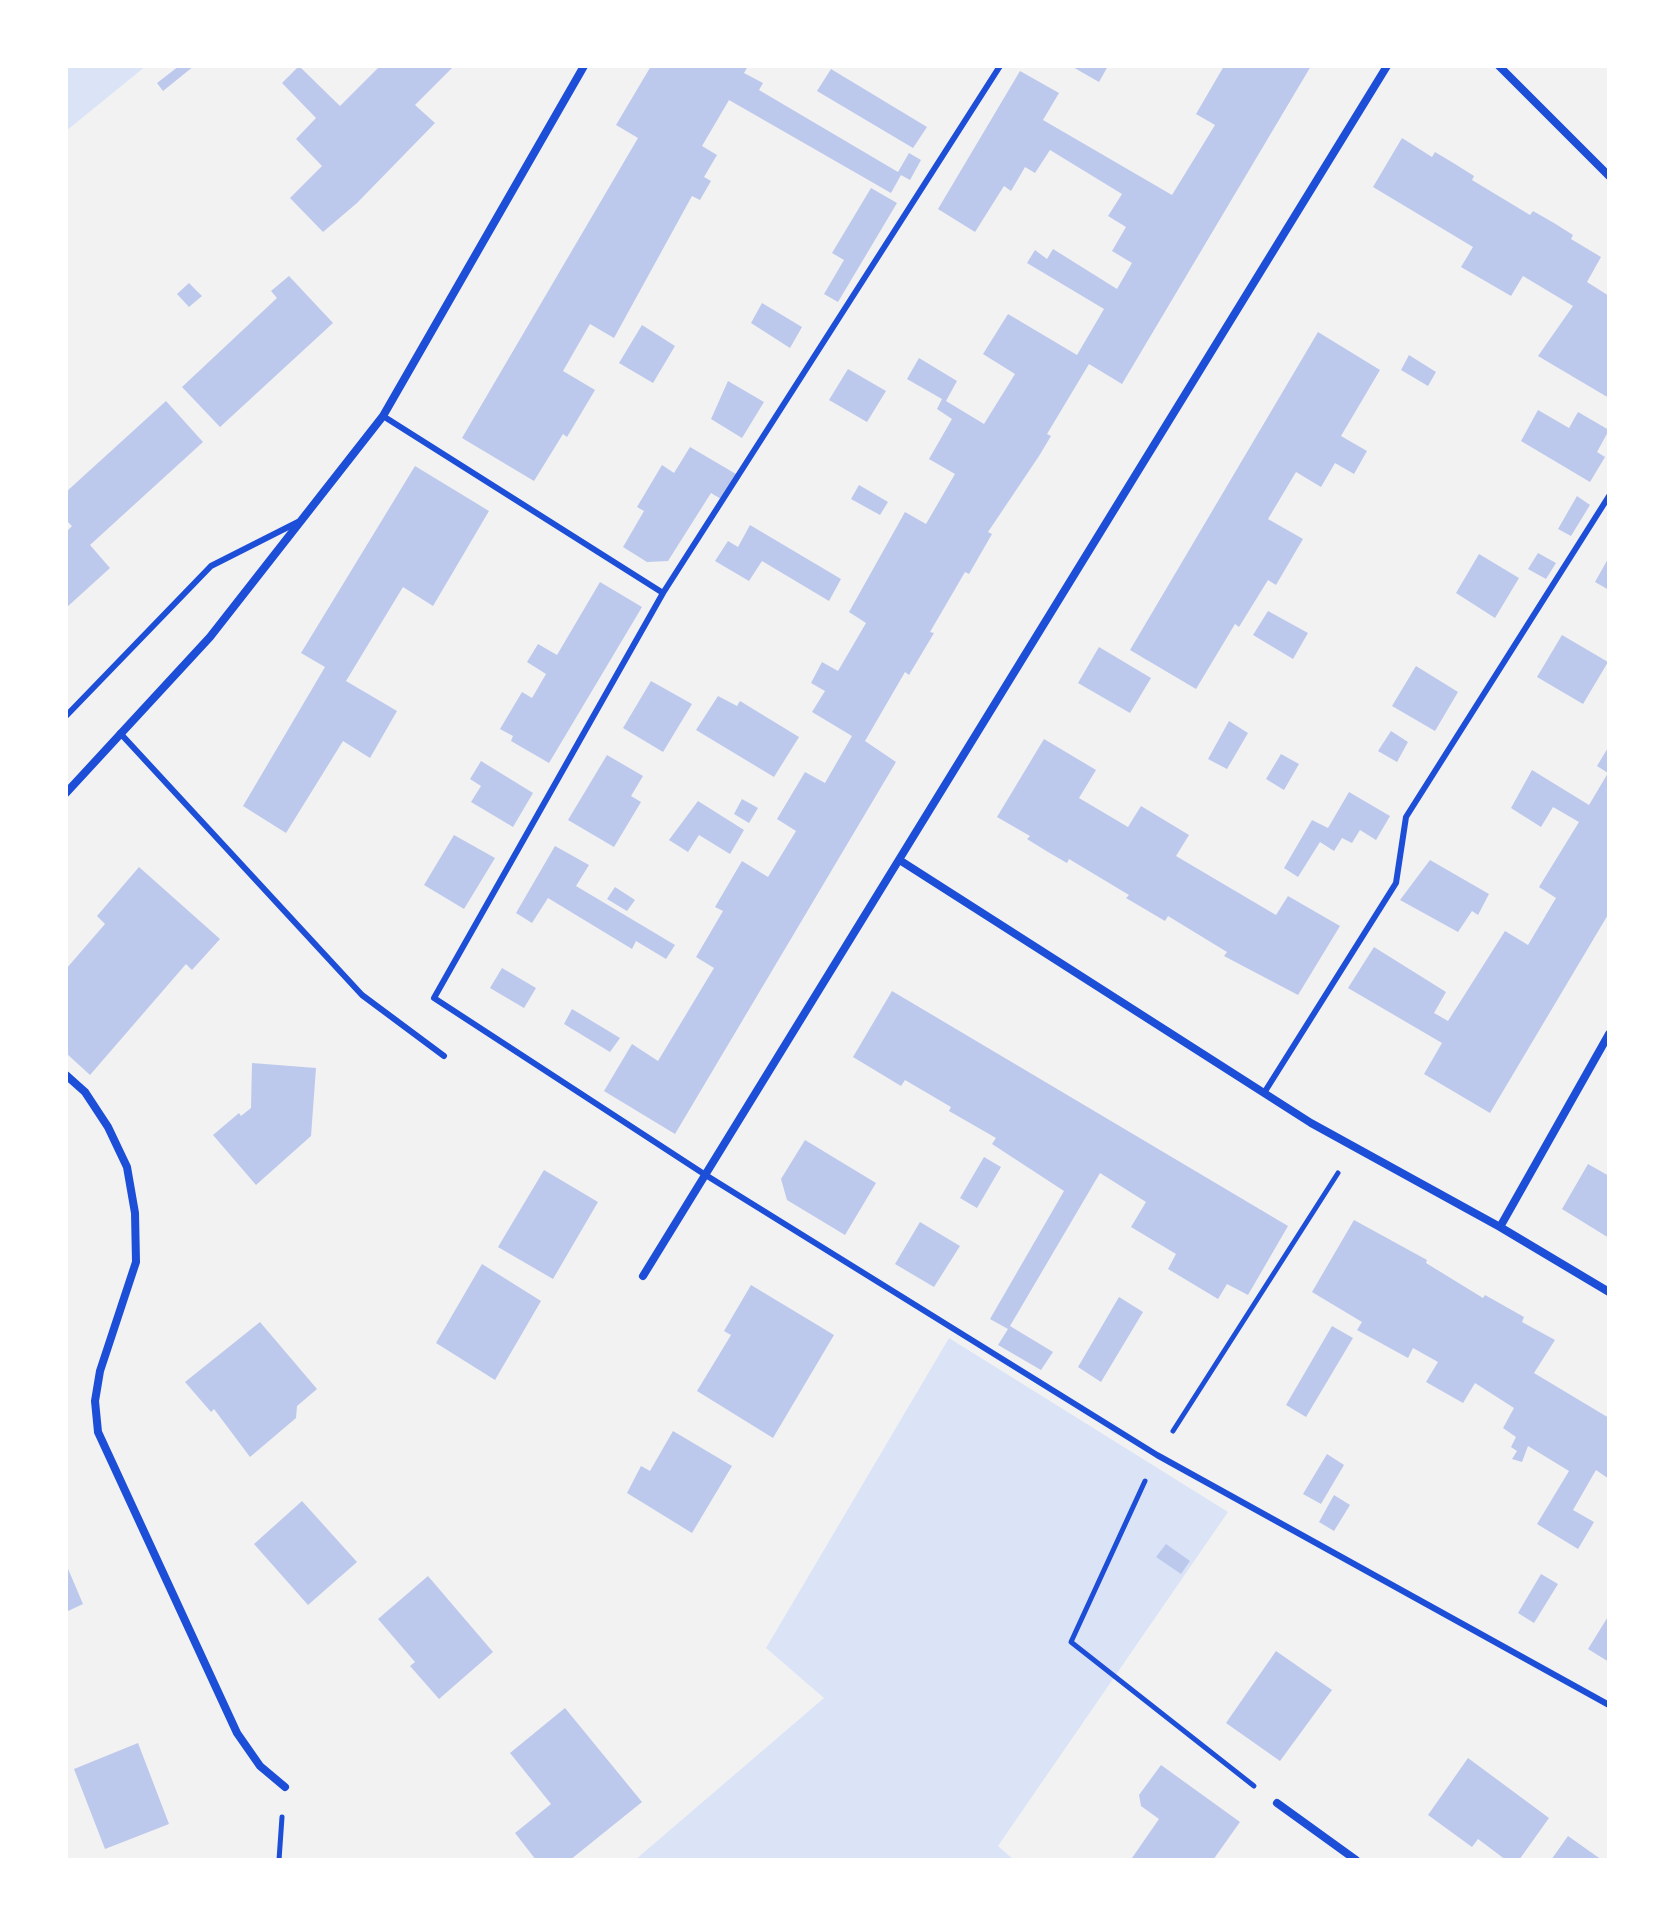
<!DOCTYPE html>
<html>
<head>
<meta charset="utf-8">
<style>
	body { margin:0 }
	#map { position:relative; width:1675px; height:1926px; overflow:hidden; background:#f2f2f2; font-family:Quicksand,sans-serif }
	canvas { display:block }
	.frame { position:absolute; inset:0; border:68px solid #fff; pointer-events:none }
</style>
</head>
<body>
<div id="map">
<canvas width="1675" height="1926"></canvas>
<div class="frame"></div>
</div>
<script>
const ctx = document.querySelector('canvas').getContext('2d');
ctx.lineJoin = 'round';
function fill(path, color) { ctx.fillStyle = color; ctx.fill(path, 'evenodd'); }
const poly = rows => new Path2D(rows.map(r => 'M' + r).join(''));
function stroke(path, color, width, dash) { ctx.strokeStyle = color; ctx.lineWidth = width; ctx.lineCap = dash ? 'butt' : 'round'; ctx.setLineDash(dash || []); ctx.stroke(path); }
const green = poly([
	[66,66,146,66,66,131],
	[949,1338,1228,1512,998,1846,1014,1860,635,1860,824,1698,766,1648]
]);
const building = poly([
	[179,66,194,66,163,91,157,83],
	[299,66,340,106,380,66,454,66,415,105,435,123,357,203,323,232,290,198,322,166,296,139,316,118,282,83],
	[651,66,748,66,744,73,763,83,759,90,898,172,909,153,921,160,910,180,901,175,891,193,729,100,702,146,717,155,704,177,711,181,700,200,692,196,614,338,590,324,563,371,595,390,567,437,563,434,534,481,462,438,638,138,616,125],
	[1071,66,1108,66,1099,82],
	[1224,66,1311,66,1122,384,1089,364,1047,434,1051,436,1039,456,988,532,992,534,969,574,965,572,930,632,934,633,909,675,905,672,865,741,896,762,675,1134,604,1091,632,1044,658,1061,714,968,696,957,723,911,715,907,742,861,768,877,796,831,777,819,805,772,825,783,852,736,812,712,825,691,811,683,822,662,838,671,866,623,849,612,905,512,926,524,955,474,929,459,952,419,937,409,942,399,907,379,919,358,957,381,946,401,984,424,1015,374,983,354,1008,314,1077,355,1104,309,1027,263,1035,250,1047,259,1053,249,1117,289,1132,263,1112,251,1126,227,1108,216,1122,194,1050,150,1035,173,1025,167,1011,191,1004,186,975,232,938,209,1020,71,1059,93,1043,120,1172,195,1215,125,1196,114],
	[831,69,927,127,913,148,817,91],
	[1402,138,1432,157,1435,152,1455,164,1474,176,1472,180,1530,215,1533,211,1554,223,1573,235,1571,239,1601,257,1587,282,1609,296,1609,398,1538,356,1573,306,1523,276,1511,296,1461,267,1473,247,1373,187],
	[871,188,897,203,838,302,824,294,844,260,832,253],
	[289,276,333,323,220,427,182,387,277,298,271,291],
	[189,283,202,296,189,307,177,294],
	[762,303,802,327,790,348,751,323],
	[642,325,675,346,653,383,619,363],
	[1318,332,1380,370,1341,436,1367,451,1354,474,1335,463,1321,487,1296,472,1268,519,1303,539,1276,585,1268,580,1239,627,1235,624,1196,689,1130,650],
	[1409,355,1436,372,1428,386,1401,370],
	[848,369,886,391,867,422,829,400],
	[728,381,764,402,742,438,711,419],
	[166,401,203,442,90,545,110,568,66,608,66,532,72,526,66,520,66,492],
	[1538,410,1569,428,1578,412,1609,430,1597,452,1605,457,1590,482,1521,441],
	[690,447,736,474,721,499,711,493,668,561,647,562,623,547,644,511,637,507,662,465,674,473],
	[415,466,489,511,433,606,403,587,346,681,397,711,370,758,343,741,286,833,243,806,325,667,301,653],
	[859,485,888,502,880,515,851,499],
	[1577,496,1590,505,1571,536,1558,529],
	[750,525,841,579,829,601,762,561,749,581,715,561,728,541,738,547],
	[1538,553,1556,563,1546,579,1528,569],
	[1479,554,1519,578,1495,618,1456,593],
	[1609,557,1609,590,1595,582],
	[600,582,642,607,549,763,511,741,513,736,500,729,522,692,532,698,546,674,527,662,538,644,557,655],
	[1268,611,1308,633,1293,659,1253,635],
	[1562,635,1608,662,1583,704,1537,677],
	[1099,647,1151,678,1130,713,1078,683],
	[1416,666,1458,692,1435,731,1392,706],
	[651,681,692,704,663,752,623,728],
	[718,696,737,706,740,701,799,737,774,777,696,730],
	[1229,721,1248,733,1227,769,1208,759],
	[1391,731,1408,742,1397,762,1378,751],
	[1044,739,1096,770,1079,798,1128,827,1141,806,1189,835,1176,856,1276,915,1288,896,1340,926,1298,995,1224,956,1227,952,1168,916,1165,921,1126,898,1129,895,1069,859,1067,863,1048,852,1027,839,1030,836,997,817],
	[1609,746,1609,913,1490,1113,1424,1074,1442,1043,1348,988,1374,947,1446,992,1434,1013,1448,1021,1505,931,1528,945,1556,898,1539,887,1579,822,1553,807,1541,827,1511,808,1532,770,1589,805,1608,773,1597,766],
	[1281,754,1299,764,1284,790,1266,779],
	[607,755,643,776,631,796,641,802,614,847,568,820],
	[481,761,533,793,513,827,471,802,481,786,470,779],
	[1349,792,1390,816,1376,840,1360,830,1352,843,1342,838,1334,851,1320,842,1298,877,1284,868,1312,820,1328,828],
	[742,799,758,808,749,823,734,814],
	[698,801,744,830,730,854,699,835,688,852,669,840],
	[454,835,495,858,464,909,424,885],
	[555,846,589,865,576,886,675,945,666,959,636,941,632,949,548,898,532,923,516,913],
	[1430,860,1489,894,1478,915,1472,911,1458,932,1400,900],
	[139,867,220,939,192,970,186,964,90,1075,66,1053,66,969,105,924,97,916],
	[615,887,635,900,627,911,607,899],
	[502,968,536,988,524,1008,490,988],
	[892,991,1288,1226,1248,1295,1227,1284,1218,1299,1168,1269,1176,1254,1131,1227,1146,1202,1100,1173,1010,1326,1053,1352,1041,1370,998,1345,1008,1329,990,1319,1064,1191,992,1144,996,1138,949,1111,951,1107,905,1080,901,1086,853,1057],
	[572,1009,620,1038,610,1052,564,1024],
	[252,1063,316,1068,311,1136,256,1185,213,1135,239,1113,241,1116,251,1108],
	[805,1140,876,1183,845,1235,787,1200,781,1179],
	[984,1157,1001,1167,977,1208,960,1198],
	[1588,1164,1609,1176,1609,1238,1562,1209],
	[544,1170,598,1202,553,1279,498,1247],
	[1354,1220,1427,1260,1426,1263,1483,1298,1485,1295,1524,1317,1522,1322,1555,1340,1534,1373,1609,1418,1609,1479,1596,1470,1573,1510,1594,1522,1578,1549,1537,1524,1569,1471,1528,1446,1522,1462,1512,1459,1517,1451,1511,1447,1516,1437,1503,1428,1514,1408,1475,1383,1463,1403,1426,1382,1438,1362,1413,1348,1408,1358,1357,1330,1362,1322,1312,1292],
	[920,1222,960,1246,934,1287,895,1264],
	[482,1264,541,1301,495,1380,436,1343],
	[751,1285,834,1335,773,1438,697,1391,731,1335,724,1331],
	[1119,1297,1143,1312,1101,1382,1078,1367],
	[260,1322,317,1389,297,1406,296,1418,250,1457,214,1409,211,1412,185,1382],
	[1332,1326,1353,1338,1306,1417,1286,1405],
	[673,1431,732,1466,692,1533,627,1493,641,1466,650,1471],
	[1327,1454,1344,1465,1321,1504,1303,1494],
	[1334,1495,1350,1505,1334,1531,1319,1522],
	[302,1501,357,1562,308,1605,254,1544],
	[1166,1544,1190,1561,1181,1574,1156,1557],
	[66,1564,83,1604,66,1612],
	[1541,1574,1558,1584,1534,1623,1518,1613],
	[428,1576,493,1652,439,1699,410,1666,415,1662,378,1619],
	[1609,1615,1609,1662,1588,1649],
	[1276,1651,1332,1690,1280,1761,1226,1723],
	[565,1708,642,1802,570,1860,536,1860,515,1833,551,1804,510,1753],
	[138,1743,169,1824,105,1849,74,1769],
	[1468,1758,1549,1818,1519,1860,1506,1860,1478,1839,1472,1847,1428,1815],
	[1161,1765,1240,1822,1213,1860,1132,1858,1159,1819,1141,1806,1139,1795],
	[1568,1836,1602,1860,1551,1860]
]);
const path = poly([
	[1173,1431,1338,1173],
	[1145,1481,1071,1642,1254,1786],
	[279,1860,282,1817]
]);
const service = poly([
	[1000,66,663,593,434,998,704,1174,1157,1455,1609,1705],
	[383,416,663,593],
	[66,716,211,566,298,522],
	[120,733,362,995,444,1056],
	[1264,1093,1396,883,1406,817,1609,496]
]);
const minor = poly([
	[1499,66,1609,176],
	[66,793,210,637,383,416,584,66],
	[901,861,1311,1123,1500,1227,1609,1292],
	[66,1075,85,1092,108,1127,127,1167,135,1213,136,1262,100,1371,95,1401,98,1432,237,1733,260,1766,285,1787],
	[1500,1227,1609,1034],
	[643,1276,1387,66],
	[1277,1803,1356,1860]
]);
fill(green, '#dbe4f7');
fill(building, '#bdc9ec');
stroke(path, '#1d4ed8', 5);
stroke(service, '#1d4ed8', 6);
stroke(minor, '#1d4ed8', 8);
</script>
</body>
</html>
